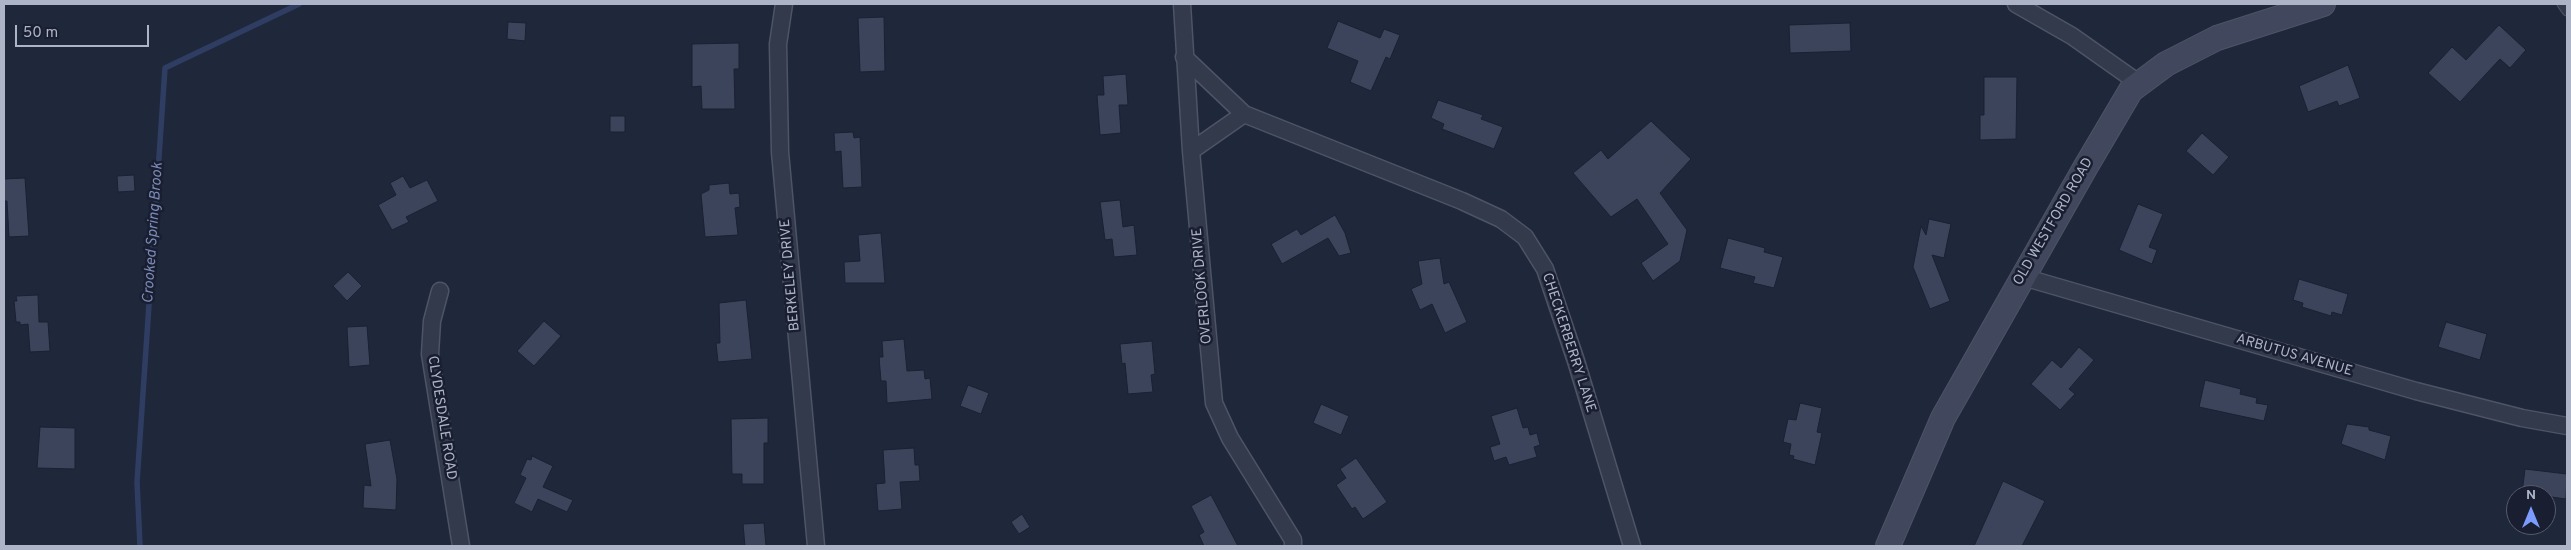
<!DOCTYPE html>
<html>
<head>
<meta charset="utf-8">
<style>
	body { margin:0 }
	#map { position:relative; width:2571px; height:550px; overflow:hidden; background:#1f273b; font-family:Overpass,sans-serif }
	canvas { display:block }
	.frame { position:absolute; inset:0; border:5px solid #aeb4c7; pointer-events:none }
	.north { position:absolute; left:2506px; top:485px; width:50px; height:50px; box-sizing:border-box; background:#191f30; border:1px solid #555b6c; border-radius:50%; rotate:0deg; font-size:14px; font-weight:700; line-height:20px; text-align:center; color:#aeb4c7 }
	.north::after { content:''; display:block; margin:auto; width:18px; height:22px; background:#7b9bff; clip-path:polygon(50% 0,100% 100%,50% 72%,0 100%) }
	.scale { position:absolute; left:15px; top:25px; width:134px; height:22px; box-sizing:border-box; border:2px solid #aeb4c7; border-top:0; padding-left:6px; font-size:15px; line-height:18px; white-space:nowrap; color:#aeb4c7; -webkit-text-stroke:4px #191f30; paint-order:stroke }
</style>
</head>
<body>
<div id="map">
<canvas width="2571" height="550"></canvas>
<div class="frame"></div>
<div class="north">N</div>
<div class="scale">50 m</div>
</div>
<script>
const ctx = document.querySelector('canvas').getContext('2d');
ctx.lineJoin = 'round';
const poly = rows => new Path2D(rows.map(r => 'M' + r).join(''));
function stroke(path, color, width, dash) { ctx.strokeStyle = color; ctx.lineWidth = width; ctx.lineCap = dash ? 'butt' : 'round'; ctx.setLineDash(dash || []); ctx.stroke(path); }
function fill(path, color) { ctx.fillStyle = color; ctx.fill(path, 'evenodd'); }
function drawText(font, color, halo, rows, align = 'center') {
  ctx.font = font + ' Overpass,sans-serif'; ctx.lineWidth = 5; ctx.setLineDash([]); ctx.textBaseline = 'middle'; ctx.strokeStyle = halo; ctx.fillStyle = color; for (const [text, x, y, turn = 0] of rows) {
    ctx.save(); ctx.translate(x, y); ctx.rotate((+turn || 0) * Math.PI / 180); ctx.textAlign = isNaN(turn) ? turn : align; if (halo) ctx.strokeText(text, 0, 0); ctx.fillText(text, 0, 0); ctx.restore();
  }
}
const stream = poly([
	[140,546,137,482,165,68,299,4]
]);
const building = poly([
	[884,17,885,71,860,72,858,18,884,17],
	[1338,21,1380,38,1384,29,1400,35,1390,59,1386,57,1371,91,1350,82,1358,61,1327,48,1338,21],
	[508,22,526,23,525,41,507,39,508,22],
	[1850,23,1851,51,1790,53,1789,25,1850,23],
	[2499,25,2526,50,2510,68,2500,59,2460,102,2428,73,2452,47,2466,60,2499,25],
	[739,43,739,69,734,69,735,109,702,109,701,86,692,87,692,44,739,43],
	[2348,65,2360,98,2339,106,2337,101,2308,112,2299,86,2348,65],
	[1126,74,1128,105,1119,105,1121,133,1100,135,1097,95,1104,95,1103,76,1126,74],
	[1984,77,2017,77,2016,139,1980,140,1980,115,1984,115,1984,77],
	[1438,100,1483,115,1481,119,1503,127,1494,149,1442,129,1444,124,1431,118,1438,100],
	[610,116,625,116,625,132,610,132,610,116],
	[1651,121,1691,159,1660,193,1687,230,1680,261,1653,281,1641,263,1668,244,1637,199,1611,217,1573,173,1601,150,1608,159,1651,121],
	[853,132,854,138,860,137,862,187,843,188,841,151,835,152,834,133,853,132],
	[2202,133,2229,157,2213,175,2186,151,2202,133],
	[134,175,135,191,118,192,117,176,134,175],
	[403,176,410,188,427,180,438,201,406,217,409,222,392,230,378,205,396,195,390,183,403,176],
	[25,178,29,236,9,237,7,201,4,201,4,179,25,178],
	[729,183,730,194,739,193,740,207,735,208,738,235,705,237,701,194,709,190,709,185,729,183],
	[1120,200,1123,227,1134,225,1137,255,1114,257,1112,239,1105,240,1100,202,1120,200],
	[2138,204,2163,214,2149,247,2157,250,2152,264,2119,250,2138,204],
	[1335,215,1345,233,1351,253,1339,256,1328,238,1282,264,1271,244,1297,229,1301,235,1335,215],
	[1929,219,1951,224,1944,258,1932,255,1950,301,1930,309,1913,267,1921,226,1926,235,1929,219],
	[881,233,885,283,845,283,844,262,860,261,858,235,881,233],
	[1728,238,1765,248,1764,252,1783,257,1774,288,1753,283,1755,277,1720,268,1728,238],
	[1440,258,1444,284,1449,282,1467,322,1445,333,1432,304,1420,310,1411,289,1422,284,1418,261,1440,258],
	[348,272,362,286,347,301,333,286,348,272],
	[2299,279,2348,294,2342,315,2332,312,2331,316,2302,307,2303,303,2293,300,2299,279],
	[38,295,39,322,48,322,50,351,30,352,28,324,20,325,20,322,16,322,14,301,17,301,16,296,38,295],
	[746,300,752,359,718,362,716,343,720,343,719,303,746,300],
	[544,321,561,336,534,366,517,351,544,321],
	[2446,322,2487,334,2480,360,2438,347,2446,322],
	[367,326,370,365,349,367,347,327,367,326],
	[904,339,907,371,924,370,925,379,930,378,932,399,887,403,886,381,881,381,879,357,883,357,882,341,904,339],
	[1152,341,1155,374,1151,375,1153,392,1128,394,1125,363,1122,364,1120,344,1152,341],
	[2079,347,2094,360,2069,389,2075,394,2060,410,2031,384,2052,360,2061,368,2079,347],
	[2205,380,2241,389,2240,394,2257,398,2256,403,2268,405,2264,421,2199,407,2205,380],
	[968,385,989,393,981,414,960,406,968,385],
	[1800,403,1822,408,1817,432,1822,433,1815,465,1793,459,1794,456,1789,455,1791,444,1783,442,1788,419,1796,420,1800,403],
	[1321,404,1349,416,1341,435,1313,423,1321,404],
	[1517,408,1523,428,1528,427,1530,435,1537,433,1540,445,1534,447,1537,457,1509,465,1506,457,1494,461,1490,447,1500,444,1491,416,1517,408],
	[768,418,768,443,764,443,764,484,742,484,742,474,732,474,731,419,768,418],
	[2347,424,2369,427,2369,430,2391,436,2385,460,2341,444,2347,424],
	[40,427,75,428,75,469,37,468,40,427],
	[390,440,397,479,396,510,363,508,364,485,371,486,365,444,390,440],
	[914,448,915,465,919,465,920,481,900,482,902,509,878,511,876,484,885,483,883,450,914,448],
	[532,456,553,466,543,487,573,500,567,512,538,499,532,512,514,503,526,478,520,475,527,459,531,460,532,456],
	[1356,458,1387,502,1363,519,1355,507,1352,509,1336,485,1346,478,1340,469,1356,458],
	[2525,469,2567,474,2566,499,2522,493,2525,469],
	[2003,481,2045,501,2022,546,1974,546,2003,481],
	[1211,495,1238,546,1204,546,1199,535,1204,532,1191,506,1211,495],
	[1022,514,1030,527,1019,534,1011,522,1022,514],
	[764,523,766,546,745,546,743,524,764,523]
]);
const lane = poly([
	[2562,4,2567,11]
]);
const street = poly([
	[784,4,778,44,780,152,816,546],
	[1182,4,1191,151,1214,403,1230,438,1293,540,1293,546],
	[2016,4,2072,36,2140,84],
	[1184,57,1244,114,1462,201,1501,219,1525,237,1545,269,1576,361,1632,546],
	[1191,151,1244,114],
	[2023,277,2416,391,2522,418,2567,426],
	[440,291,432,321,430,354,461,546]
]);
const secondary = poly([
	[1888,546,1943,418,2085,168,2131,90,2166,64,2217,38,2323,4]
]);
const streetNames = [
	["OLD WESTFORD ROAD",2054,222,-60],
	["BERKELEY DRIVE",791,275,-95],
	["OVERLOOK DRIVE",1203,286,-95],
	["CHECKERBERRY LANE",1568,343,72],
	["ARBUTUS AVENUE",2294,356,16],
	["CLYDESDALE ROAD",441,418,81]
];
const waterNames = [
	["Crooked Spring Brook",154,233,-86]
];
stroke(stream, '#303d62', 5.5);
fill(building, '#3b445b');
stroke(building, '#1b2132', 1);
stroke(lane, '#4e5466', 11);
stroke(street, '#4e5466', 19);
stroke(secondary, '#4e5466', 26);
stroke(lane, '#333a4b', 9);
stroke(street, '#333a4b', 16);
stroke(secondary, '#41485e', 24);
drawText('14px', '#aeb4c7', '#191f30', streetNames);
drawText('italic 15px', '#7b8bb7', '#191f30', waterNames);
</script>
</body>
</html>
